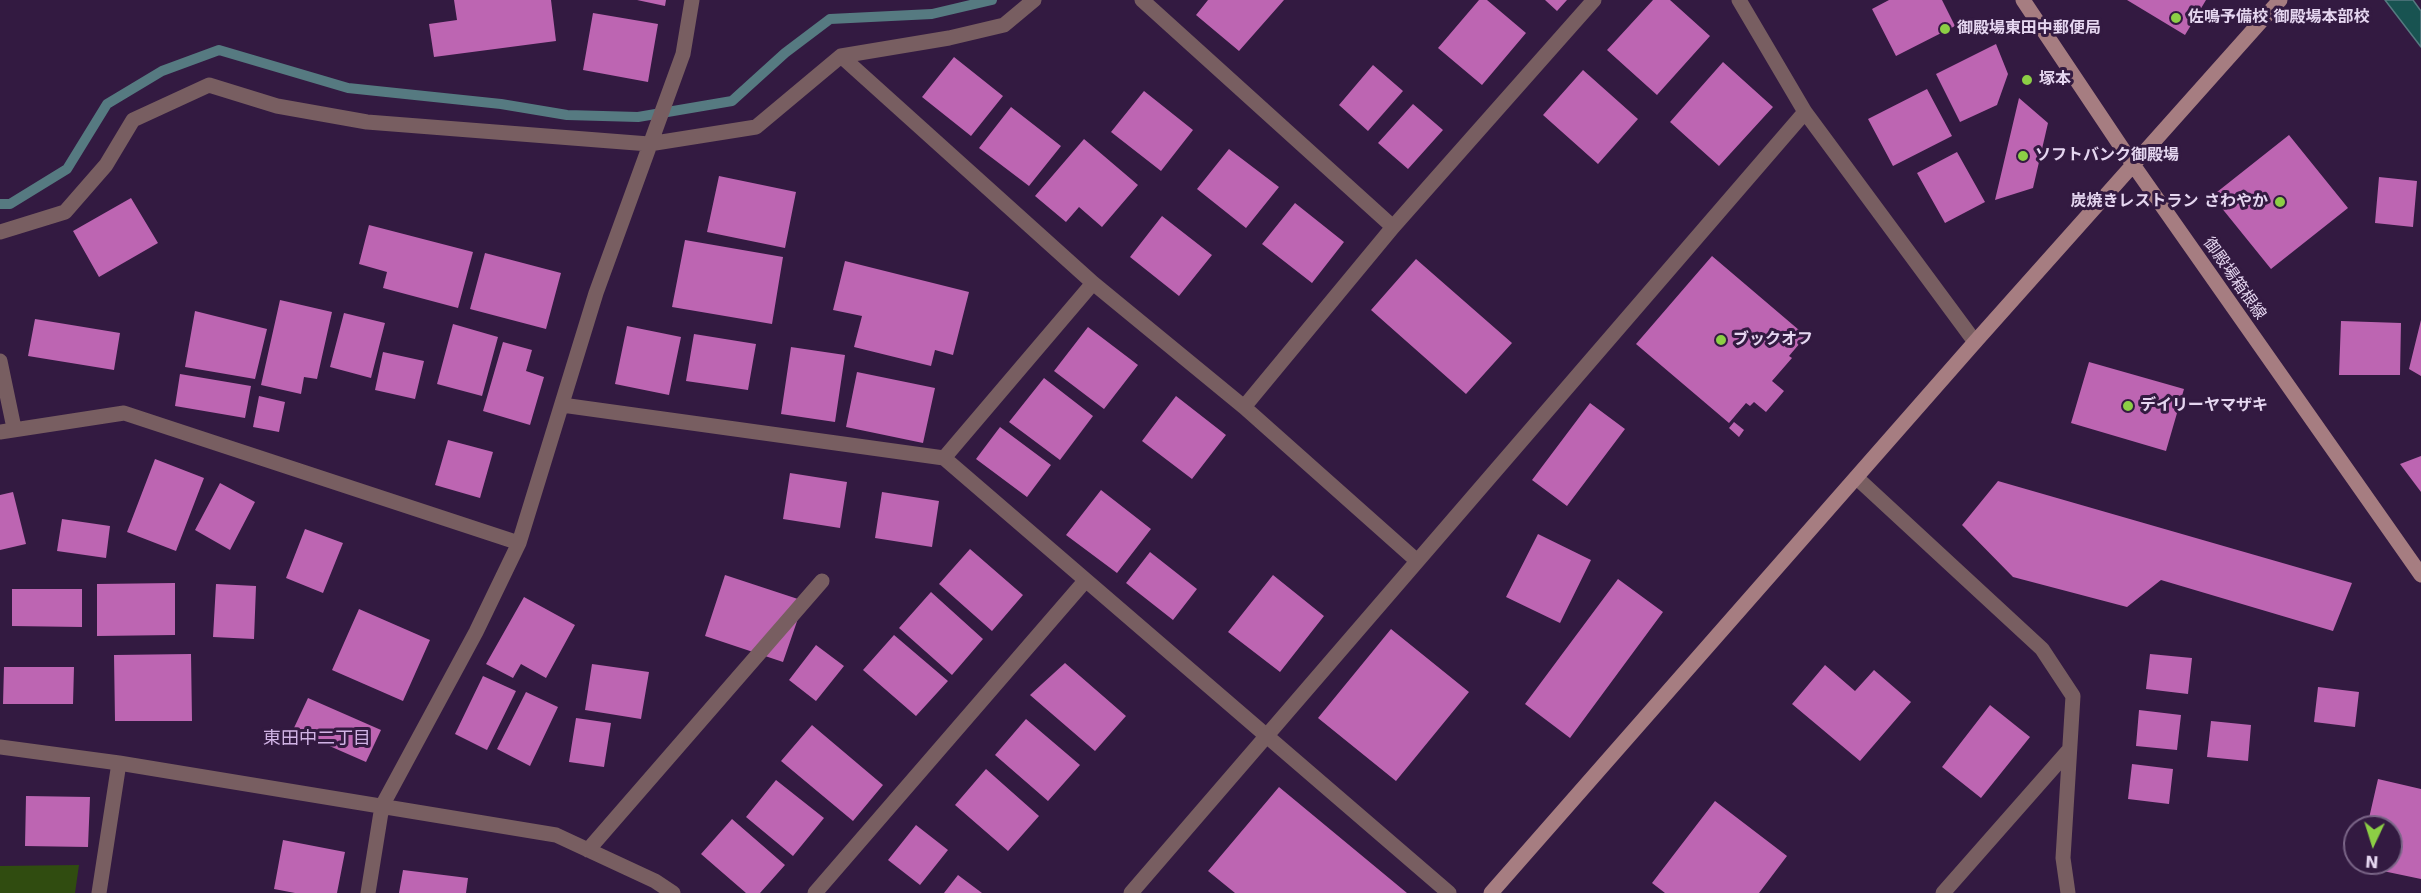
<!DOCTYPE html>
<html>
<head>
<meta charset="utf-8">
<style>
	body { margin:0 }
	#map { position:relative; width:2421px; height:893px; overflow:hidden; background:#331a41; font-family:"DejaVu Sans",sans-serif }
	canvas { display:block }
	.north { position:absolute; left:2343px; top:815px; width:60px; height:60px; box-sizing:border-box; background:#331a41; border:2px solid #7a6587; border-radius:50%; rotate:184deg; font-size:16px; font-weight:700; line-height:24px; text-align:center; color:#e5d6f0 }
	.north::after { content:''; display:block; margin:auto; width:21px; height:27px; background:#8cce45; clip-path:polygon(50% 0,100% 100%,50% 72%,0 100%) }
</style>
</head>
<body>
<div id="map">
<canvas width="2421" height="893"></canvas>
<div class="north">N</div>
</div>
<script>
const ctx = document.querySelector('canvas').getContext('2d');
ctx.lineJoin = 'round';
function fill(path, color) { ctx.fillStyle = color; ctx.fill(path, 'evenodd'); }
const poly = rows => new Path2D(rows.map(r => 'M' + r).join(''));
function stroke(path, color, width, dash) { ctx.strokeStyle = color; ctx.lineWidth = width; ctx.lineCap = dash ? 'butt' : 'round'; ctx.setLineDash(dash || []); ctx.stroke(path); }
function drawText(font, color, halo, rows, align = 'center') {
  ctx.font = font + ' "DejaVu Sans","Noto Sans JP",sans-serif'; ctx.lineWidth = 6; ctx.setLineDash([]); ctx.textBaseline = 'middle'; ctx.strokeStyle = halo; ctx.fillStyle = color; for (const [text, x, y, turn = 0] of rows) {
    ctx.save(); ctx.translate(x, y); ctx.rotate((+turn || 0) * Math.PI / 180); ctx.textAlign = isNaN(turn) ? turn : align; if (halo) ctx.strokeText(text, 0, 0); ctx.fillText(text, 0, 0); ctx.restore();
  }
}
const green = poly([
	[79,865,75,893,0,893,0,866]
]);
const water = poly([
	[2385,0,2413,0,2421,11,2421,47,2385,0]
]);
const stream = poly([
	[0,204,10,204,67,169,107,104,162,71,219,50,348,88,501,104,567,115,638,117,732,101,785,53,830,19,932,14,992,0]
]);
const building = poly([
	[454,0,551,0,556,41,434,57,429,24,457,20],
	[637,0,666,0,665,6],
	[1208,0,1284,0,1239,51,1196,15],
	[1479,0,1487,0,1526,33,1482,85,1438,48],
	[1545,0,1567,0,1557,11],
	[1653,0,1670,0,1710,36,1657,95,1607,50],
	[1889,0,1942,0,1955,26,1896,56,1872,9],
	[2127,0,2206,0,2185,35],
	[593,13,658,24,648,82,583,70],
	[1996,44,2008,74,1997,105,1960,122,1936,74],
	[954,57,1003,96,971,136,922,97],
	[1723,62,1773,107,1719,166,1670,122],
	[1373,65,1403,91,1368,131,1339,105],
	[1583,70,1638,119,1598,164,1543,115],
	[1927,89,1952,136,1893,166,1868,119],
	[1144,91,1193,130,1161,171,1111,132],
	[2019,98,2048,123,2033,188,1995,200],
	[1413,104,1443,130,1408,169,1378,143],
	[1011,107,1061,146,1029,186,979,148],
	[2289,135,2348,208,2271,269,2212,196],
	[1084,139,1138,185,1102,227,1079,207,1066,222,1035,196],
	[1229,149,1279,187,1246,228,1197,189],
	[1957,152,1985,202,1945,223,1917,173],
	[719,176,796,192,785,248,707,232],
	[2379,177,2417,181,2413,227,2375,223],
	[131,198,158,243,99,277,73,231],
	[1295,203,1344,242,1312,283,1262,244],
	[1162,216,1212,255,1179,296,1130,257],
	[369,225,473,252,458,308,383,288,387,272,359,264],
	[685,240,783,257,772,324,672,307],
	[485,253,561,273,546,329,470,309],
	[1712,256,1806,336,1789,356,1792,358,1772,381,1784,391,1766,412,1754,402,1750,406,1746,403,1729,423,1636,344],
	[1416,259,1512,343,1466,394,1371,310],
	[845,261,969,292,953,355,935,350,931,366,854,347,862,316,833,310],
	[280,300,332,312,317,379,304,377,301,394,261,385],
	[195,311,267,329,255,379,185,367],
	[344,313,385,323,371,378,330,367],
	[35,319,120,333,114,370,28,356],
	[2421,320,2421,376,2409,369],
	[2341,321,2401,323,2400,375,2339,375],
	[453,324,498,337,482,396,437,384],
	[627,326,681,337,669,395,615,384],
	[1088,327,1138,365,1104,409,1054,371],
	[694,334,756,344,748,390,686,381],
	[503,342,532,350,526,371,544,377,530,425,483,411],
	[791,347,845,355,835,422,781,414],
	[383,352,424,361,415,399,375,390],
	[2089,362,2184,389,2166,451,2071,423],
	[857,372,935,388,923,443,846,427],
	[180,374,251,386,245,418,175,406],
	[1044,378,1093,416,1060,460,1009,422],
	[259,396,285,402,279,432,253,427],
	[1176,396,1226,435,1192,479,1142,441],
	[1590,403,1625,429,1567,506,1532,480],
	[1734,422,1744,430,1739,437,1729,428],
	[1000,427,1051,465,1027,497,976,459],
	[448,440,493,452,480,498,435,485],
	[2421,456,2421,492,2400,464],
	[155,459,204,478,176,551,127,532],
	[790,473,847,482,840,528,783,519],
	[1998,481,2352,583,2333,631,2161,580,2127,607,2013,577,1962,525],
	[220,483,255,502,230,550,195,530],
	[1101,490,1151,529,1117,573,1066,535],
	[13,492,26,544,0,550,0,495],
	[882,492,939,501,932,547,875,538],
	[62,519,110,526,106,558,57,551],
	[305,529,343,543,323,593,286,578],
	[1538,534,1591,560,1560,623,1506,597],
	[970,549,1023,595,992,631,939,584],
	[1150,552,1197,589,1173,620,1126,583],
	[725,575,804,601,783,662,705,636],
	[1273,575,1324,616,1280,672,1228,632],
	[1618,579,1663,612,1570,738,1525,704],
	[175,583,175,635,97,636,97,584],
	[216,584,256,586,254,639,213,637],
	[12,589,82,589,82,627,12,626],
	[931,592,983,639,952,675,899,628],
	[524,597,575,625,546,678,521,664,513,678,486,664],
	[359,609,430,640,403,701,332,670],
	[1391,629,1469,692,1396,781,1318,718],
	[894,635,948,681,916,716,863,670],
	[816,645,844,666,816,701,789,680],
	[191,654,192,721,115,721,114,655],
	[2150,654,2192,658,2188,694,2146,689],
	[1065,663,1126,716,1095,751,1030,695],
	[592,664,649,672,641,719,585,710],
	[1825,665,1855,691,1874,670,1911,702,1860,761,1792,704],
	[4,667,74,667,73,704,3,704],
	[483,676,516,691,487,750,455,734],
	[2318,687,2359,692,2355,727,2314,722],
	[526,692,558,707,530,766,497,749],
	[308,698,381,730,366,762,293,730],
	[1990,705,2030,737,1981,798,1942,767],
	[2139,710,2181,715,2177,750,2136,746],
	[576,718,611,723,604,767,569,762],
	[1026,719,1080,765,1048,801,995,755],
	[2211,721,2251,725,2248,761,2207,757],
	[812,725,883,785,853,821,781,761],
	[2132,764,2173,769,2169,804,2128,799],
	[986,769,1039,816,1008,851,955,805],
	[2378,779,2421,789,2421,879,2359,866,2359,863,2391,863,2391,827,2367,827],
	[776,780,824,818,793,856,746,817],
	[1279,787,1407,893,1235,893,1208,871],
	[26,796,90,797,88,847,25,846],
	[1715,801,1787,856,1759,893,1665,893,1652,883],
	[732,819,785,865,760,893,746,893,701,854],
	[916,825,948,850,920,885,888,860],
	[283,840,345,852,337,893,295,893,274,889],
	[403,870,468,878,466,893,399,893],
	[958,875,982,893,944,893]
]);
const street = poly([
	[1142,0,1393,227],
	[1739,0,1805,112,1975,342],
	[841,56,1093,283,1244,407,1416,560],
	[0,232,65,212,106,165,133,120,209,85,277,106,367,122,649,144,756,127,841,56,949,38,1004,25,1034,0],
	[0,361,14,428],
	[562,405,944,458,1449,893],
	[1244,407,1393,227,1594,0],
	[0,432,124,413,519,543],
	[944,458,1093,283],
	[1858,479,2042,649,2073,696,2063,858,2068,893],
	[0,747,119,763,556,835,655,881,673,893],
	[588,850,822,581],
	[99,893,119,763],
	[368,893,382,806,476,632,519,543,596,293,683,54,692,0],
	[815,893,1085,581],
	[1131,893,1805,112],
	[1943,893,2069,750]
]);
const secondary = poly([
	[2023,0,2134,166,2421,575],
	[1491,893,1975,342,2280,0]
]);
const markers = [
	[2176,18,6,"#8cce45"],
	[1945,29,6,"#8cce45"],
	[2027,80,6,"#8cce45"],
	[2023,156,6,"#8cce45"],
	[2280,202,6,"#8cce45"],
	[1721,340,6,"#8cce45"],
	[2128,406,6,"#8cce45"]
];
const poiNames = [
	["佐鳴予備校 御殿場本部校",2188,18],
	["御殿場東田中郵便局",1957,29],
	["塚本",2039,80],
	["ソフトバンク御殿場",2035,156],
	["炭焼きレストラン さわやか",2268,202,"right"],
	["ブックオフ",1733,340],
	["デイリーヤマザキ",2140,406]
];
const streetNames = [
	["御殿場箱根線",2234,279,55]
];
const neighbourhoodNames = [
	["東田中二丁目",317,739]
];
fill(green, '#304c10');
fill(water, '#185351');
stroke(water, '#567a81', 1.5);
stroke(stream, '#567a81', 10);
fill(building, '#bd65b2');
stroke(street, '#785e61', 15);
stroke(secondary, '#a67d81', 15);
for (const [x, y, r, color] of markers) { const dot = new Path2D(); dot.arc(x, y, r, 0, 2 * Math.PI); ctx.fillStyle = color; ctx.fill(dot); stroke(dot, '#331a41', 2); }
drawText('bold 16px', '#e5d6f0', '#331a41', poiNames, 'left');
drawText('16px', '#e5d6f0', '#331a41', streetNames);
drawText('18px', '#d1b3e5', '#331a41', neighbourhoodNames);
</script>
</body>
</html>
